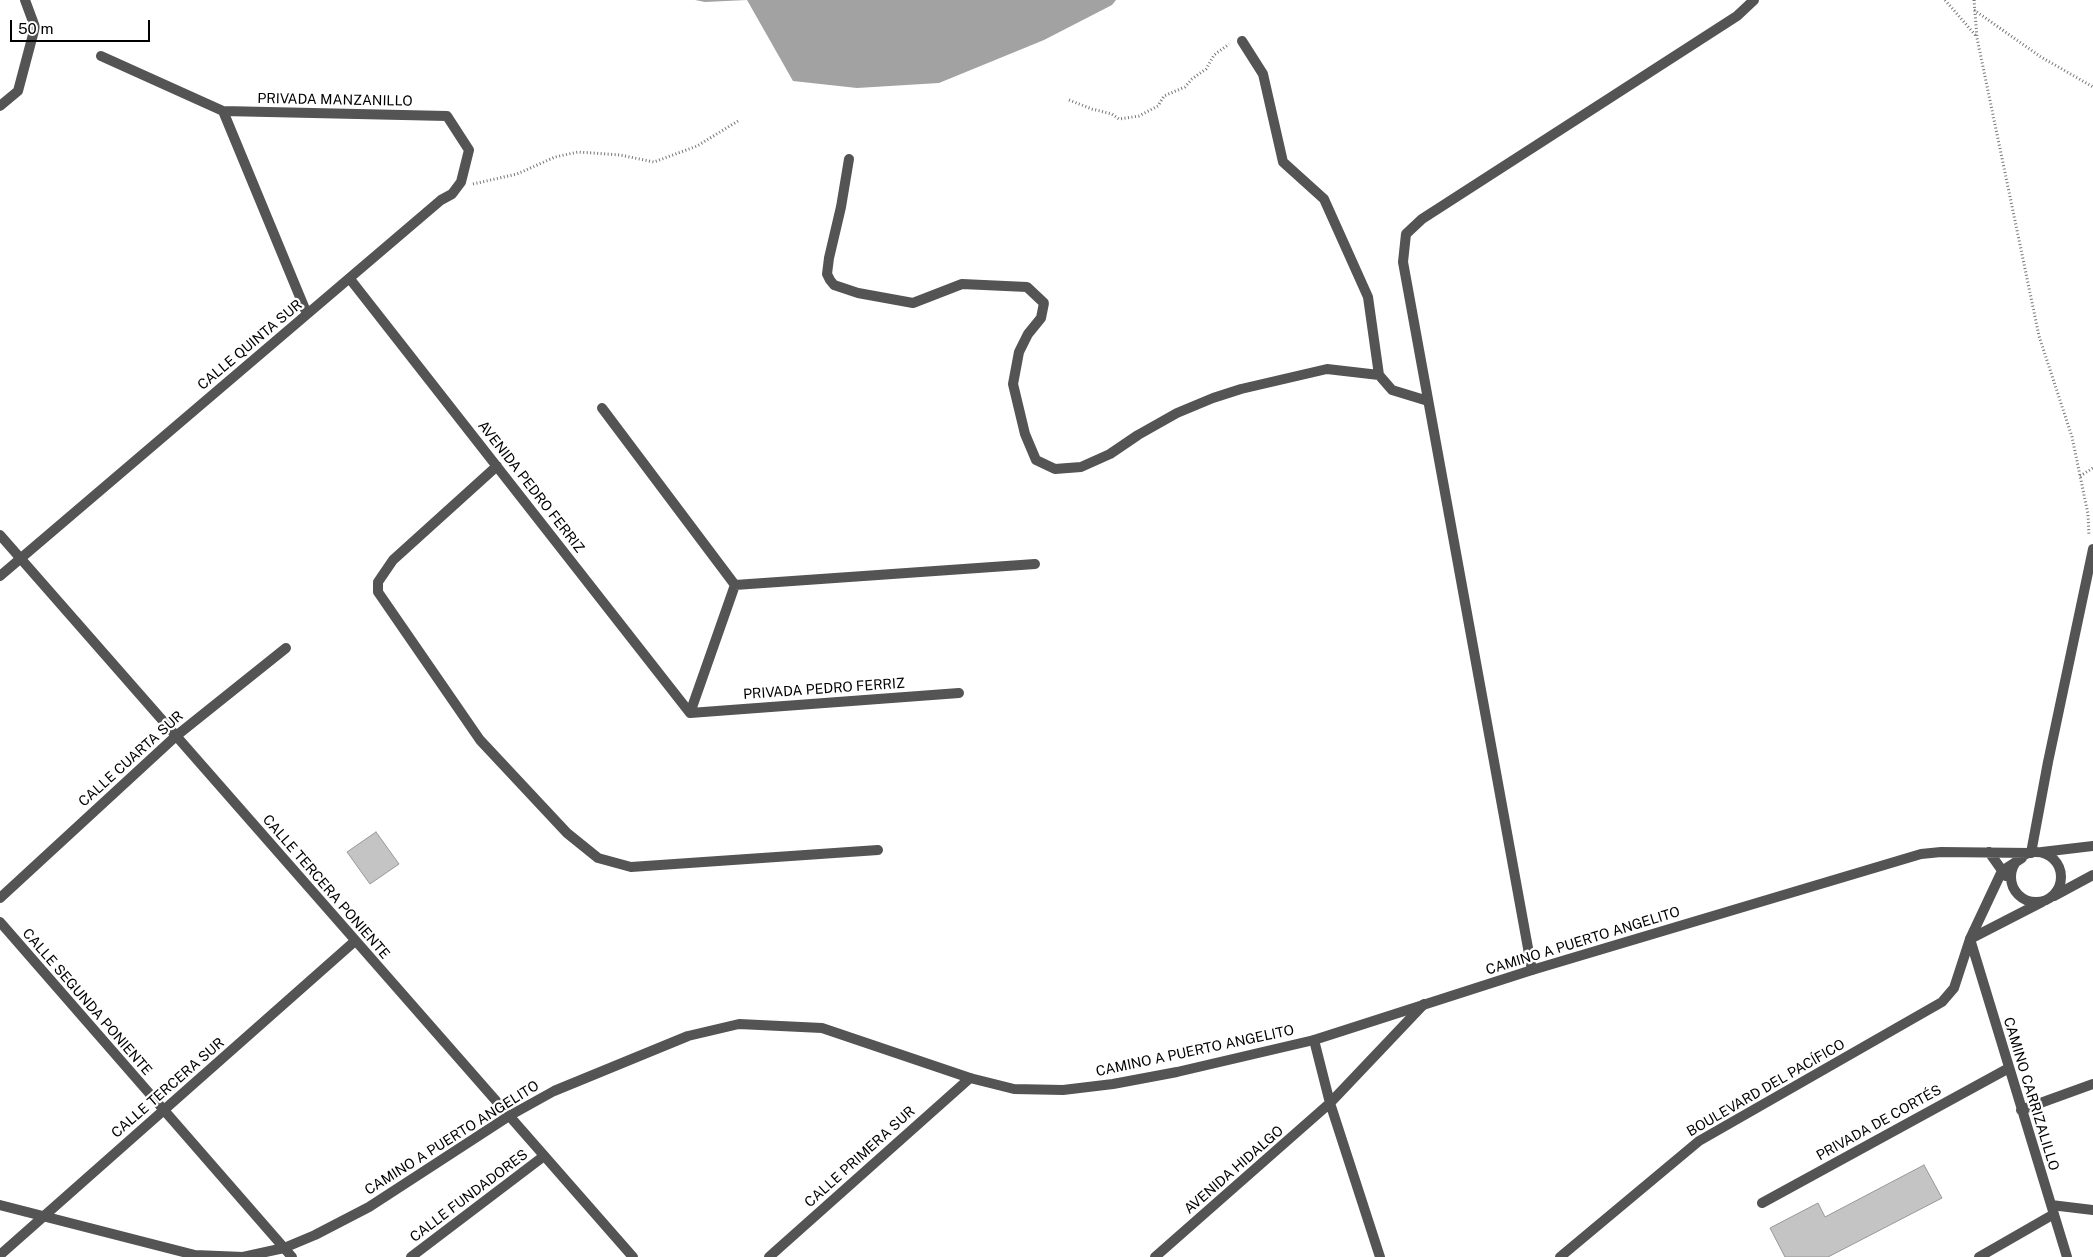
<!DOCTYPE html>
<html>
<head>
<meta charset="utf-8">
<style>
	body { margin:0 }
	#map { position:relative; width:2093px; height:1257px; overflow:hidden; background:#fff; font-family:"Public Sans",sans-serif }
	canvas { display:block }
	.scale { position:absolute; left:10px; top:20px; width:140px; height:22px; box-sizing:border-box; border:2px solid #000; border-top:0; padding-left:6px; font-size:15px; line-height:18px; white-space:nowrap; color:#000; -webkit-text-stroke:4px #fff; paint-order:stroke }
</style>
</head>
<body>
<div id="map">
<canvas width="2093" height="1257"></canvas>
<div class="scale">50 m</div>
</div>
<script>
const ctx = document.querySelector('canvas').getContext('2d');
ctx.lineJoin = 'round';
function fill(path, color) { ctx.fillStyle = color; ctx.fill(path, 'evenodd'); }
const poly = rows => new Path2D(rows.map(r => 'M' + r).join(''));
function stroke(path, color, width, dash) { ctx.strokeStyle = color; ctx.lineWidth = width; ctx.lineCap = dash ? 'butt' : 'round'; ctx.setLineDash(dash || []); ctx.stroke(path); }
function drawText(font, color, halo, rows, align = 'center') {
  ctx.font = font + ' "Public Sans",sans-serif'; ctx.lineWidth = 4.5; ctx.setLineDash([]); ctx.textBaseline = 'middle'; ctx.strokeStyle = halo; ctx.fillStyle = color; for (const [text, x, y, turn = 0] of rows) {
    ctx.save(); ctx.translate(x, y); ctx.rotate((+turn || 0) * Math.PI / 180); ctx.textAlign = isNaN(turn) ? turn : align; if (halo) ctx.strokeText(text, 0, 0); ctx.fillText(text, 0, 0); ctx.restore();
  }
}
const water = poly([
	[695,0,1116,0,1112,5,1044,40,939,83,857,88,793,81,747,0,705,2]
]);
const building = poly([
	[376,832,399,864,370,884,347,852,376,832],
	[1924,1165,1942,1198,1828,1257,1785,1257,1770,1228,1818,1203,1825,1217,1924,1165]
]);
const path = poly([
	[1945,0,1977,37],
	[1974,0,1977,38,2039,336,2072,437,2088,514,2089,536],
	[1974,10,2041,57,2093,87],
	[1069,100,1092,109,1112,114,1119,119,1139,116,1158,106,1164,96,1185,87,1192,79,1206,69,1214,55,1229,44],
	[473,184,517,174,555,157,578,152,620,155,654,162,697,146,738,121],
	[2080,476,2093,468]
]);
const service = poly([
	[1242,41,1263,74,1283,162,1324,199,1368,297,1379,375,1392,390,1428,401],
	[849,159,841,207,829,258,827,274,830,280,834,285,858,293,913,303,962,284,1027,287,1044,303,1041,318,1028,334,1019,352,1013,384,1025,434,1036,460,1055,469,1081,467,1110,454,1138,435,1177,413,1213,398,1241,389,1327,369,1379,375]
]);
const minor = poly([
	[0,106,18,91,35,27,25,0],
	[223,111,307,314],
	[350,279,690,713],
	[602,408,735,585],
	[497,466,393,560,378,582,378,592,480,740,567,833,598,858,631,867,878,850],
	[0,576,441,200,452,194,461,182,469,150,447,116,223,111,101,56],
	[735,585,1035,564],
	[690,713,959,693],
	[690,713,735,585],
	[2031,853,2048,762,2093,549],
	[0,898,176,736,286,648],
	[0,922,292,1257],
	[1970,939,2067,1257],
	[1532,970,1403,262,1406,234,1422,219,1737,16,1754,0],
	[1314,1040,1330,1103,1380,1257],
	[2021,1110,2093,1084],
	[1762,1203,2009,1068],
	[2051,1205,2093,1210],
	[0,1255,355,941],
	[411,1257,544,1156],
	[769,1257,970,1078],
	[1155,1257,1330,1103,1424,1004],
	[1979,1257,2054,1214]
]);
const tertiary = poly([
	[0,535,633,1257],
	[1989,852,2006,876],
	[2042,852,2093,846],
	'2011 877a25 25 0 1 1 50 0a25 25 0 1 1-50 0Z',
	[2054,896,2093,875],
	[1970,939,2042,902],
	[0,1205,195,1255,243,1257,284,1248,315,1235,369,1207,509,1116,554,1091,688,1036,739,1024,822,1028,970,1078,1014,1089,1063,1090,1113,1084,1177,1072,1314,1040,1532,970,1921,854,1941,852,2031,853],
	[1560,1257,1699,1141,1942,1002,1954,988,1970,939,2002,871,2022,858]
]);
const streetNames = [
	["PRIVADA MANZANILLO",335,100,1],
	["CALLE QUINTA SUR",250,345,-40],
	["AVENIDA PEDRO FERRIZ",531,487,52],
	["PRIVADA PEDRO FERRIZ",824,689,-4],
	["CALLE CUARTA SUR",131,759,-42],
	["CALLE TERCERA PONIENTE",326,887,49],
	["CAMINO A PUERTO ANGELITO",1583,941,-17],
	["CALLE SEGUNDA PONIENTE",87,1002,49],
	["CAMINO A PUERTO ANGELITO",1195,1051,-12],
	["CALLE TERCERA SUR",168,1088,-41],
	["BOULEVARD DEL PACÍFICO",1766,1088,-30],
	["CAMINO CARRIZALILLO",2031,1094,73],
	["PRIVADA DE CORTÉS",1879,1123,-29],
	["CAMINO A PUERTO ANGELITO",452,1138,-32],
	["CALLE PRIMERA SUR",860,1157,-42],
	["AVENIDA HIDALGO",1234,1170,-41],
	["CALLE FUNDADORES",469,1196,-37]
];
fill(water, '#a2a2a2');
fill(building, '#c4c4c4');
stroke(building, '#989898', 1);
stroke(path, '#767676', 3, [1, 2.5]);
stroke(service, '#545454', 10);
stroke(minor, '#545454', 10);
stroke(tertiary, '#545454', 10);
drawText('14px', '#000', '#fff', streetNames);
</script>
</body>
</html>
